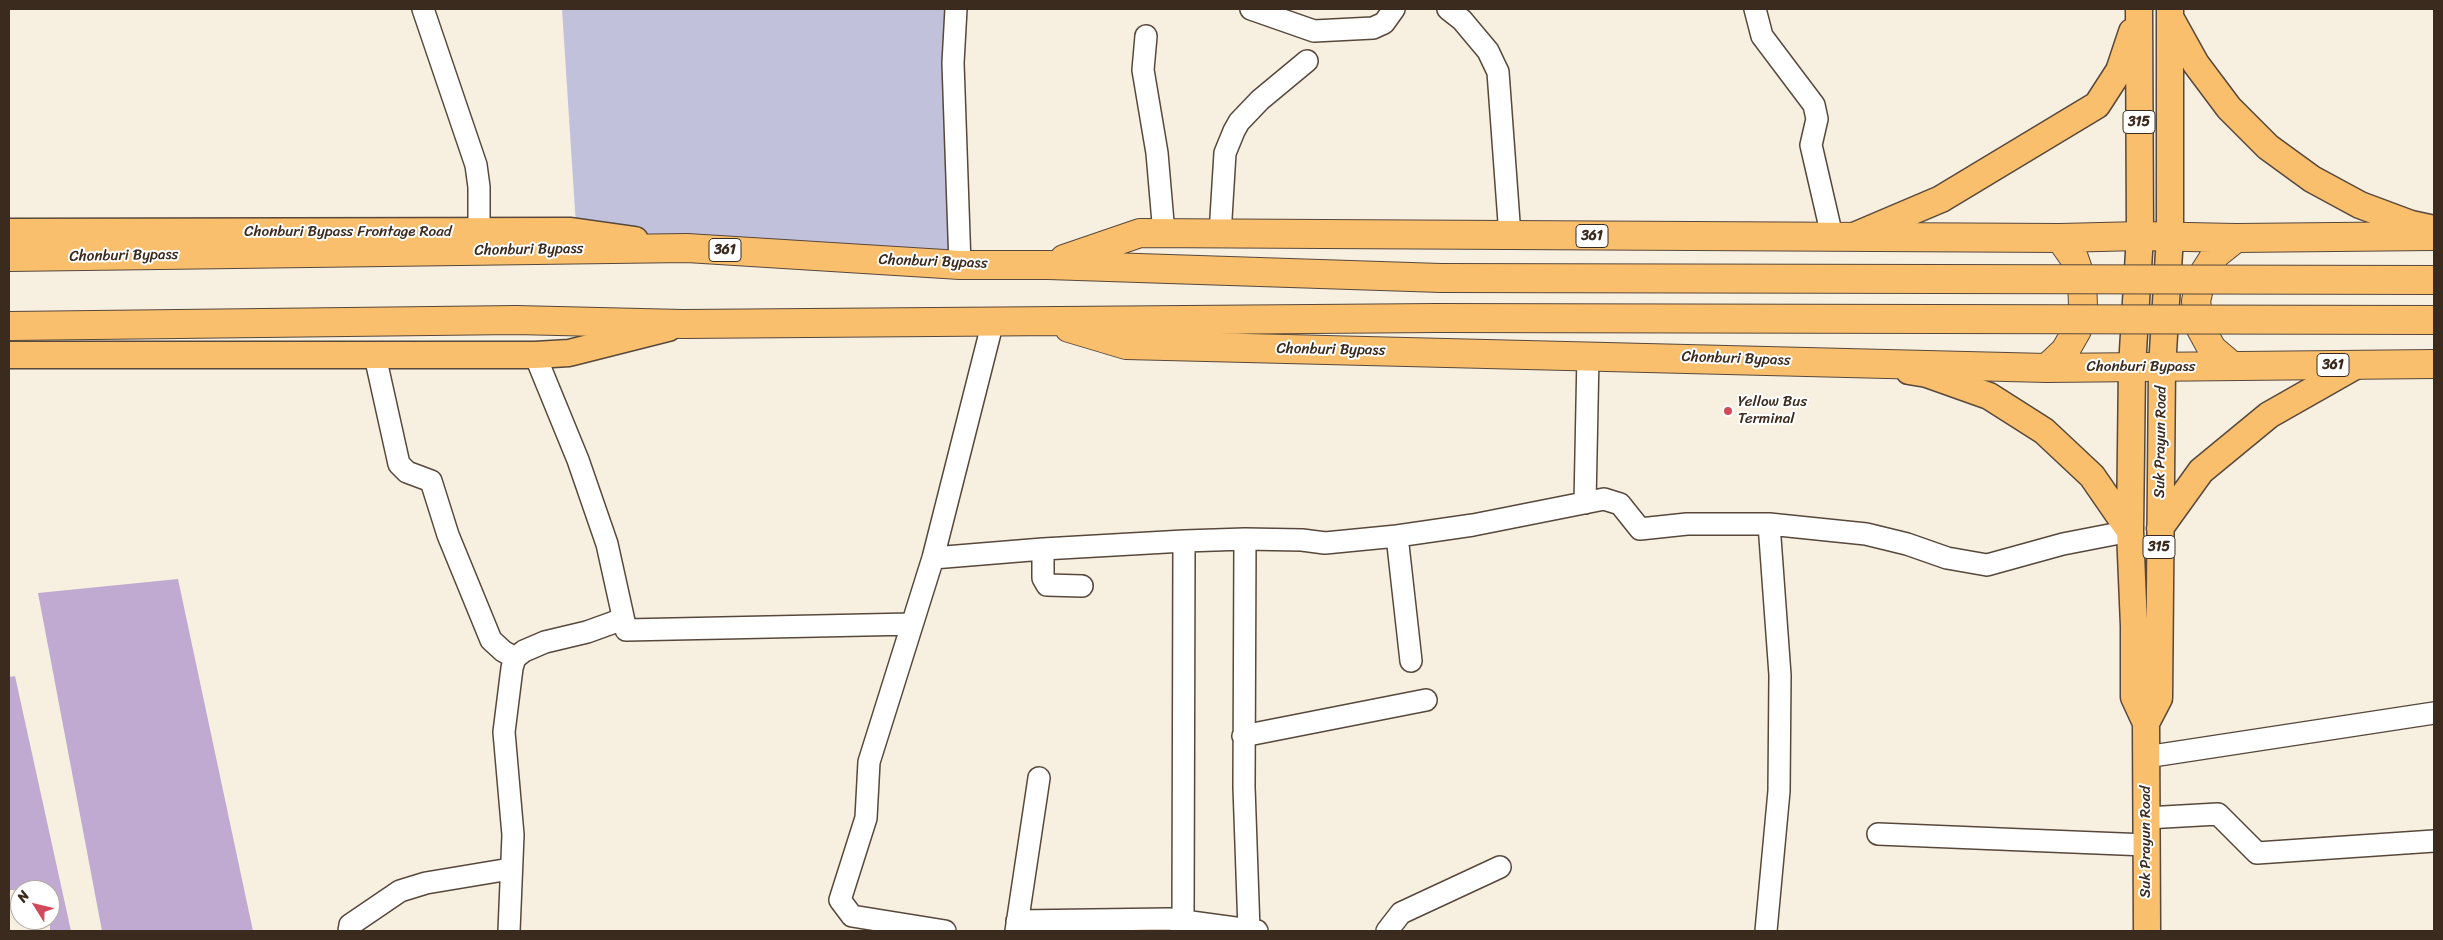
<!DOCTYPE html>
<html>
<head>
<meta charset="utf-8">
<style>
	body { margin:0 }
	#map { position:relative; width:2443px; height:940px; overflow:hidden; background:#f7f0e1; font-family:Sriracha,sans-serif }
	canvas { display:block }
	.frame { position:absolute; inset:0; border:10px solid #3b2a1e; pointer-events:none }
	.north { position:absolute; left:10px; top:880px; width:50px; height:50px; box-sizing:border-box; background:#fff; border:1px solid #b1aaa5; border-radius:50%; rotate:306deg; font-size:14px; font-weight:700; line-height:20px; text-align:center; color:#3b2a1e }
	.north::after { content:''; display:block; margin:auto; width:18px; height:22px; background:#d1495b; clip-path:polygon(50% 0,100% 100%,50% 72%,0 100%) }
</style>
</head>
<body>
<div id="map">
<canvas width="2443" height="940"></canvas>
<div class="frame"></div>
<div class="north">N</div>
</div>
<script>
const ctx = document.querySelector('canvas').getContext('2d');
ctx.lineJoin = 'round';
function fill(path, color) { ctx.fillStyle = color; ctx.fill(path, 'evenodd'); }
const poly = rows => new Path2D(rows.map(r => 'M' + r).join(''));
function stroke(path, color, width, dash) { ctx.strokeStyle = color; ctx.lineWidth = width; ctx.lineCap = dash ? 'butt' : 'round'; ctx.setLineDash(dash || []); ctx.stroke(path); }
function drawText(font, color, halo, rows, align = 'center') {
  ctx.font = font + ' Sriracha,sans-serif'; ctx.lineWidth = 4; ctx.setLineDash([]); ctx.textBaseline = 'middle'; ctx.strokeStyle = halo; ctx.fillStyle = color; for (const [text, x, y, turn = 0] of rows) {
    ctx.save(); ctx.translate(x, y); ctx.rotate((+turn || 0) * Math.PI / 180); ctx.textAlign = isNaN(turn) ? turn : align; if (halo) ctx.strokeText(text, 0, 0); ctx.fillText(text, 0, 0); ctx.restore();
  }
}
const industrial = poly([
	[562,9,947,9,969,258,840,256,576,226]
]);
const building = poly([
	[178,579,253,931,102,931,38,593],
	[15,676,62,890,71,931,50,931,50,890,9,890,9,677]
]);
const minor = poly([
	[423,9,476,165,479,187,479,232],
	[956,9,953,63,960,265],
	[1251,9,1314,31,1373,28,1384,23,1394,9],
	[1448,9,1462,20,1488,51,1498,72,1510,236],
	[1755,9,1762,36,1814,105,1817,119,1811,145,1832,236],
	[1146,36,1143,70,1157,153,1164,234],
	[1220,234,1225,153,1234,131,1239,122,1260,100,1307,61],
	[535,355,578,460,607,544,626,630,912,624],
	[375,356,399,464,407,472,431,481,448,535,491,640,503,651,515,658],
	[1585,503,1588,355],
	[1397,536,1411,661],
	[1245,539,1244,787,1249,930],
	[1043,549,1043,578,1047,585,1082,586],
	[933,558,1043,549,1184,541,1245,539,1302,540,1325,543,1397,536,1473,525,1604,499,1620,504,1640,529,1687,524,1769,524,1866,534,1907,544,1947,558,1987,565,2063,544,2130,531],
	[1243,736,1426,700],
	[2146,757,2434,713],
	[2146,818,2218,814,2257,853,2434,841],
	[1878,834,2146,845],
	[1017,921,1169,919,1257,931],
	[1183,921,1184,541],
	[349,931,350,925,400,891,426,883,510,869],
	[509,931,513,835,504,732,512,668,515,658,524,651,545,642,587,632,623,619],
	[945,931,852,916,840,900,866,818,869,762,933,558,993,321],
	[1016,931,1039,778],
	[1387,931,1401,913,1500,867],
	[1766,931,1779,791,1780,675,1769,524]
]);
const major = poly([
	[2139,9,2140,236,2132,367,2130,531,2134,626,2134,697,2146,723,2147,931],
	[2171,19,2196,64,2229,108,2268,147,2312,179,2360,205,2411,224,2434,229],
	[9,232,571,231,635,240],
	[1854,236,1941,199,2097,105,2119,71,2132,32],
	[9,355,535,355,569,353,668,328],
	[1909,371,1927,374,1989,396,2044,431,2092,476,2130,531],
	[2160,528,2201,471,2269,415,2357,365],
	[2146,723,2159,698,2162,368,2170,236,2170,9]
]);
const highway = poly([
	[9,257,687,248,960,265,1048,265,1441,278],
	[1064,259,1140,233,2060,238,2140,236,2236,238,2434,236],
	[9,326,516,320,683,324,1437,318],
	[1069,328,1126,345,2047,368,2434,364],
	[2232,366,2212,349,2200,327,2196,301,2202,276,2216,254,2236,238],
	[2047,368,2065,351,2077,330,2083,306,2082,281,2074,258,2060,238]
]);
const highwayBridge = poly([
	[1441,278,2434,280],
	[1437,318,2434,320]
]);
const markers = [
	[1728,411,5,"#d1495b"]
];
const shields = [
	[2139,122,32],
	[1592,236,32],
	[725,250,32],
	[2333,365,32],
	[2159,547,32]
];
const shieldNames = [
	["315",2139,122],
	["361",1592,236],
	["361",725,250],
	["361",2333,365],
	["315",2159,547]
];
const streetNames = [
	["Chonburi Bypass Frontage Road",348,232],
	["Chonburi Bypass",529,250,-1],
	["Chonburi Bypass",124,256,-1],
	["Chonburi Bypass",933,262,2],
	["Chonburi Bypass",1331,350,1],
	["Chonburi Bypass",1736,359,2],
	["Chonburi Bypass",2141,367],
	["Suk Prayun Road",2161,442,-89],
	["Suk Prayun Road",2146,842,-90]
];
const poiNames = [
	["Yellow Bus",1738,402],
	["Terminal",1738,419]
];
fill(industrial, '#c2c1dc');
fill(building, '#c0aad1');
stroke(minor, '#57483b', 24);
stroke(major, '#57483b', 29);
stroke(highway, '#57483b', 30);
stroke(minor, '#fff', 21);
stroke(major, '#f9bf6d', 26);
stroke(highway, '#f9bf6d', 28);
stroke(highwayBridge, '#57483b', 30, []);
stroke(highwayBridge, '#f9bf6d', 28);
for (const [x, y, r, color] of markers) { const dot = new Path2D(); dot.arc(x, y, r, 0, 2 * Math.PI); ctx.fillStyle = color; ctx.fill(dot); stroke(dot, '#fff', 2); }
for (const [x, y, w] of shields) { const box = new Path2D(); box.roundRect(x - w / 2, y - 11.5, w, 23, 4); ctx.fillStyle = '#fff'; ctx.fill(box); stroke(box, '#3b2a1e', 1); }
drawText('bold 14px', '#3b2a1e', null, shieldNames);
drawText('15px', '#3b2a1e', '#fff', streetNames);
drawText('15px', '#3b2a1e', '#fff', poiNames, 'left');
</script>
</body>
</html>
